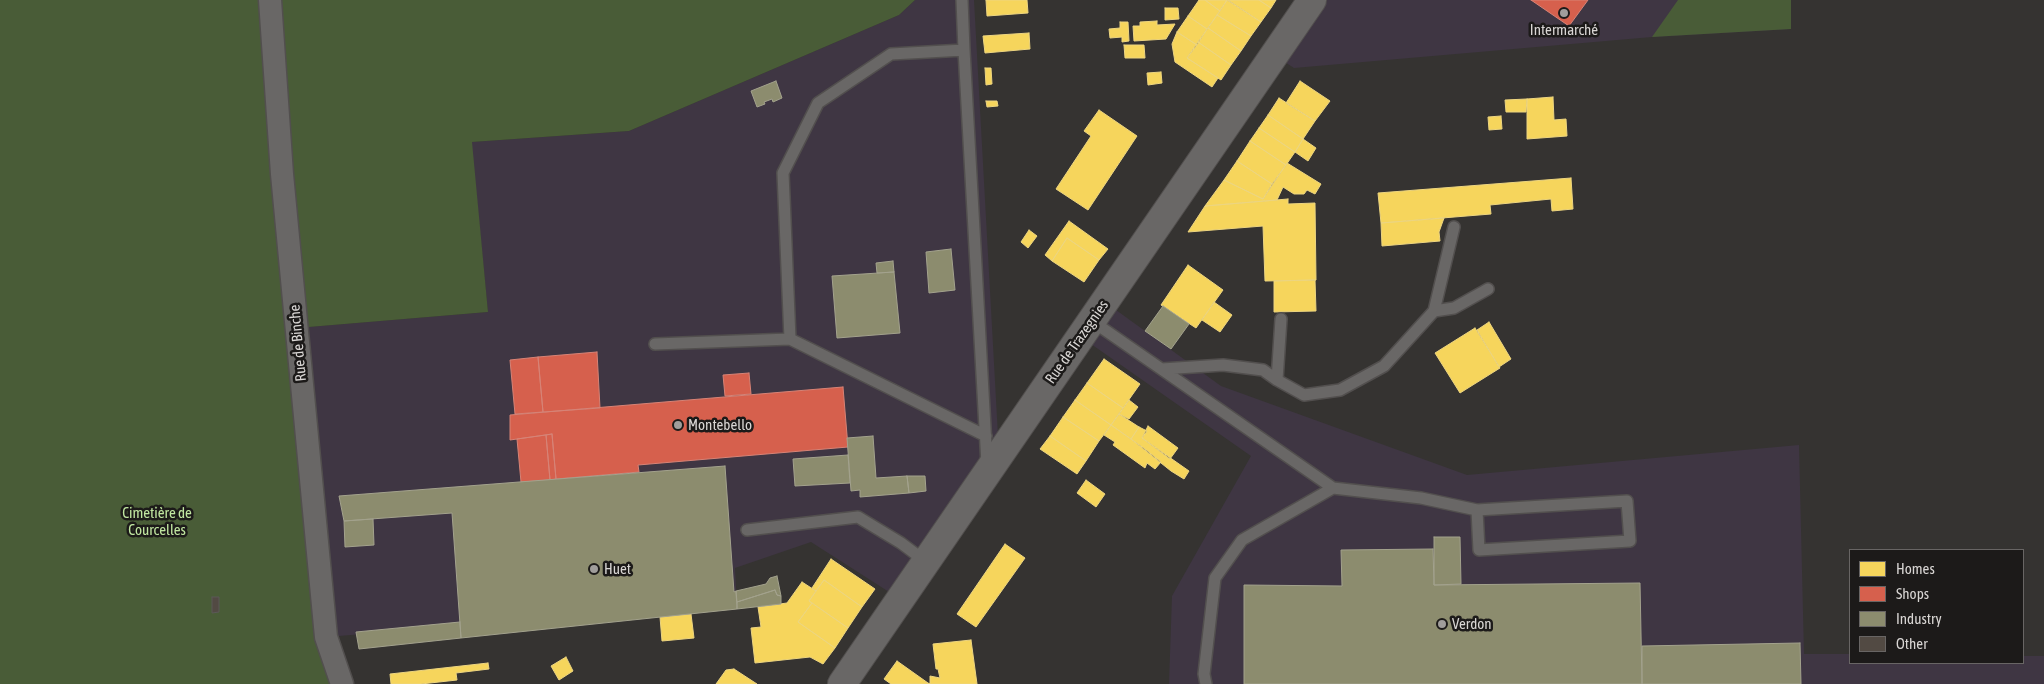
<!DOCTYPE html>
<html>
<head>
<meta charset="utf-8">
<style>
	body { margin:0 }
	#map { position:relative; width:2044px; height:684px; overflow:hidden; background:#353331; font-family:"Asap Condensed",sans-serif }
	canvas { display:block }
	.legend { position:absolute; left:1849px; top:549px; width:175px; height:115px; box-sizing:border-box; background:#1c1a19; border:1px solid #686564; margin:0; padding:6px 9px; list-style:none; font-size:15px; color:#d9d6d4 }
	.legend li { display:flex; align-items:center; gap:10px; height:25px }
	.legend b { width:25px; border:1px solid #686564 }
</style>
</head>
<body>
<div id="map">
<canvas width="2044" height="684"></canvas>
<ul class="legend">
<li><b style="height:14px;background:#f6d55c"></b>Homes</li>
<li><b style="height:14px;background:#d6604d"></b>Shops</li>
<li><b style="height:14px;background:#8c8c6e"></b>Industry</li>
<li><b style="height:14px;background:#524a43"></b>Other</li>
</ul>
</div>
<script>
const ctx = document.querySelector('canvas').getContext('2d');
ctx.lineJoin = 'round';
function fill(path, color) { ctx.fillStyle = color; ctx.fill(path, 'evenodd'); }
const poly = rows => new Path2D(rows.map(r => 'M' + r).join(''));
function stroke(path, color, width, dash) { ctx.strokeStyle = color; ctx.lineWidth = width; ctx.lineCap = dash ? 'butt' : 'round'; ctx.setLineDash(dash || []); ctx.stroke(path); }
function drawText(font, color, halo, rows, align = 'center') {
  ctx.font = font + ' "Asap Condensed",sans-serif'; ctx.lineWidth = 5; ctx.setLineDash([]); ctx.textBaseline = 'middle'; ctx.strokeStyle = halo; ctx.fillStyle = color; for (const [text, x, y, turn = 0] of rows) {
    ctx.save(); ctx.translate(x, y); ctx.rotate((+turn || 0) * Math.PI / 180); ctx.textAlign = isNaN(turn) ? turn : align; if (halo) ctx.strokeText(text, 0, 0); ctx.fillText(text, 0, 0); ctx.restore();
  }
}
const industrial = poly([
	[915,0,974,0,999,454,900,599,811,542,735,568,737,604,326,637,296,328,488,312,471,142,629,131,899,15],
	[1312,0,1791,0,1791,29,1652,37,1294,68,1274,55],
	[1105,302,1221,386,1467,475,1799,445,1804,654,1850,654,1850,663,2023,663,2023,656,2044,656,2044,684,1169,684,1172,596,1251,456,1081,337]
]);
const green = poly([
	[0,0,915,0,899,15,629,131,472,142,488,312,297,328,342,684,0,684],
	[1678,0,1791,0,1791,29,1652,37]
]);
const homes = poly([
	[986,0,1027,0,1028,13,987,16,986,0],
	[1199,0,1205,0,1220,11,1207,29,1188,16,1199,0],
	[1205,0,1227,0,1220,11,1205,0],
	[1227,0,1261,22,1251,36,1217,15,1227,0],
	[1228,0,1259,0,1271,8,1261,22,1228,0],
	[1259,0,1276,0,1271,8,1259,0],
	[1165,8,1178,8,1179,19,1165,20,1165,8],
	[1217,15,1251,36,1241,51,1208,28,1217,15],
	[1188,16,1207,29,1197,45,1177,32,1188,16],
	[1157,21,1157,25,1175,24,1166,39,1134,41,1133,26,1140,26,1140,22,1157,21],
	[1120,22,1128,22,1129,41,1122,42,1122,37,1110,38,1109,29,1120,28,1120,22],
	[1208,28,1241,51,1231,65,1198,42,1208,28],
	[1177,32,1197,45,1187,58,1218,78,1212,87,1175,62,1172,44,1177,32],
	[1029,33,1030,49,985,53,983,36,1029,33],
	[1198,42,1231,65,1221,80,1187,58,1198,42],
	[1124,45,1144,45,1145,58,1125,58,1124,45],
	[985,68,991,68,992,84,986,85,985,68],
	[1161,72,1162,83,1148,85,1147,73,1161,72],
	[1300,81,1330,101,1315,121,1286,103,1300,81],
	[1553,97,1554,120,1566,119,1567,136,1527,139,1527,99,1553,97],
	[1279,98,1315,121,1303,139,1268,115,1279,98],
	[1527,99,1526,112,1506,112,1505,100,1527,99],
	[986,101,997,101,998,106,987,107,986,101],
	[1099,110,1137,136,1088,210,1056,189,1091,136,1084,131,1099,110],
	[1268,115,1303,139,1295,152,1259,128,1268,115],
	[1501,116,1502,129,1489,130,1488,117,1501,116],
	[1259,128,1295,152,1286,165,1250,141,1259,128],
	[1303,139,1316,148,1308,161,1295,152,1303,139],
	[1250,141,1286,165,1272,184,1237,161,1250,141],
	[1237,161,1272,184,1263,199,1224,180,1237,161],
	[1287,163,1321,184,1315,194,1307,190,1304,194,1294,194,1283,187,1277,200,1205,206,1224,180,1263,199,1287,163],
	[1571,178,1573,209,1552,211,1551,199,1490,205,1491,214,1381,223,1378,193,1571,178],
	[1288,199,1288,204,1315,203,1316,280,1265,281,1263,226,1188,232,1205,206,1288,199],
	[1444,218,1439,232,1440,241,1382,246,1381,223,1444,218],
	[1069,221,1108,249,1099,260,1067,238,1052,261,1045,255,1069,221],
	[1029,230,1037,236,1028,248,1021,242,1029,230],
	[1067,238,1099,260,1084,282,1052,261,1067,238],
	[1188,265,1223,290,1196,328,1161,305,1188,265],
	[1315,280,1316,311,1274,312,1274,281,1315,280],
	[1214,302,1232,315,1220,332,1202,320,1214,302],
	[1489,322,1511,359,1499,367,1477,330,1489,322],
	[1475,328,1500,368,1460,393,1435,353,1475,328],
	[1104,359,1140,384,1123,408,1087,383,1104,359],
	[1087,383,1123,408,1111,425,1075,400,1087,383],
	[1075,400,1111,425,1099,441,1063,417,1075,400],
	[1129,400,1138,407,1129,419,1119,414,1129,400],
	[1119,414,1139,427,1131,439,1111,425,1119,414],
	[1063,417,1099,441,1086,461,1050,436,1063,417],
	[1111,425,1145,449,1161,462,1155,469,1147,463,1145,468,1113,445,1115,442,1104,435,1111,425],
	[1148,426,1178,448,1170,459,1142,438,1148,426],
	[1139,427,1147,431,1142,438,1189,471,1184,479,1171,471,1131,439,1139,427],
	[1050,436,1086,461,1077,474,1040,449,1050,436],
	[1086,480,1105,494,1096,507,1077,493,1086,480],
	[1005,544,1025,558,976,627,957,614,1005,544],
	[831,559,875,589,862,607,824,580,816,591,812,588,831,559],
	[824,580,862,607,848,628,809,601,824,580],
	[802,582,816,591,809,601,812,603,798,622,835,648,823,664,810,657,755,663,751,628,761,627,758,607,787,603,802,582],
	[812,603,848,628,835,648,798,622,812,603],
	[691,614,694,638,662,641,660,617,691,614],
	[971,640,977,684,930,684,930,676,940,678,938,669,936,669,933,644,971,640],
	[566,657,573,671,559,680,551,666,566,657],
	[897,661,928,683,930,684,891,684,884,679,897,661],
	[488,663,489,669,456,673,457,680,421,684,391,684,390,674,488,663],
	[734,669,757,684,716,684,726,670,734,669]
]);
const shops = poly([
	[1531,0,1588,0,1569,26,1531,0],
	[597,352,600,408,543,412,538,357,597,352],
	[538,357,543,412,515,414,510,360,538,357],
	[749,373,751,394,725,396,723,375,749,373],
	[843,387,848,447,638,465,639,472,556,479,552,434,510,440,510,415,843,387],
	[552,434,556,479,550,480,546,435,552,434],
	[546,435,550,480,521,482,517,439,546,435]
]);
const industry = poly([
	[776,81,782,98,773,102,772,99,764,102,765,104,757,107,751,91,776,81],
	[951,249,955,290,929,293,926,252,951,249],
	[893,261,894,272,877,273,876,263,893,261],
	[894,272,900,333,837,338,832,276,894,272],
	[1163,306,1189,324,1171,349,1145,331,1163,306],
	[873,436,876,478,907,476,909,493,860,497,860,490,851,491,847,438,873,436],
	[848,455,850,483,795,486,793,459,848,455],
	[725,466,734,592,736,591,737,609,461,638,452,513,344,521,339,496,725,466],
	[907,476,925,476,926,491,909,493,907,476],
	[373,519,374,545,345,547,344,521,373,519],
	[1434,537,1460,537,1461,584,1434,585,1434,537],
	[1433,549,1434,585,1640,583,1642,684,1244,684,1244,585,1342,586,1341,550,1433,549],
	[777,576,781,596,777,595,775,590,737,602,736,591,766,584,770,578,777,576],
	[775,590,777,595,781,596,781,604,737,609,737,602,775,590],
	[460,622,461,638,359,649,356,632,460,622],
	[1800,643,1801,684,1642,684,1642,646,1800,643]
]);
const building = poly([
	[212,597,219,597,219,612,212,613,212,597]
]);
const service = poly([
	[962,0,964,50],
	[1434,311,1454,308,1488,289],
	[1092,321,1333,488,1421,498,1477,510,1627,501,1630,541,1479,550,1477,510],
	[655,344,790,339],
	[1162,369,1223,365,1263,370,1277,380,1304,395,1340,390,1384,366,1434,311,1454,227],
	[1277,380,1281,319],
	[986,436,790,339,783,173,818,103,891,54,964,50,987,464],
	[747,530,858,517,901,543,925,561],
	[1206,684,1204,674,1215,578,1242,540,1333,488]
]);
const minor = poly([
	[270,0,282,174,326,637,342,684]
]);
const secondary = poly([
	[842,684,1312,0]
]);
const markers = [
	[1564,13,5,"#a09d9b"],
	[678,425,5,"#a09d9b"],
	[594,569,5,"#a09d9b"],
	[1442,624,5,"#a09d9b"]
];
const poiNames = [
	["Intermarché",1564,30,"center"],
	["Montebello",688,425],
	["Huet",604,569],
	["Verdon",1452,624]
];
const streetNames = [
	["Rue de Trazegnies",1077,342,-55],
	["Rue de Binche",298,343,-95]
];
const parkNames = [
	["Cimetière de",157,513],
	["Courcelles",157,530]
];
fill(industrial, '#3f3643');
fill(green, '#495c37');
fill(homes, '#f6d55c');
stroke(homes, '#edd580', 1);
fill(shops, '#d6604d');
stroke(shops, '#d78376', 1);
fill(industry, '#8c8c6e');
stroke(industry, '#a3a28d', 1);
fill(building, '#524a43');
stroke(building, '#5b5957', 1);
stroke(service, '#524f4e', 14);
stroke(minor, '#524f4e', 25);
stroke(secondary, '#524f4e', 30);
stroke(service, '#696766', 11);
stroke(minor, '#696766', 22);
stroke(secondary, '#696766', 28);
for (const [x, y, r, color] of markers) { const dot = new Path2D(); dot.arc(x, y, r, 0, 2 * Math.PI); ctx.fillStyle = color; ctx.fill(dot); stroke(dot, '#1c1a19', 2); }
drawText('15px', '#d9d6d4', '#1c1a19', poiNames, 'left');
drawText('15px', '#d9d6d4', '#1c1a19', streetNames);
drawText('15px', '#c0e6a0', '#1c1a19', parkNames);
</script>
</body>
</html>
